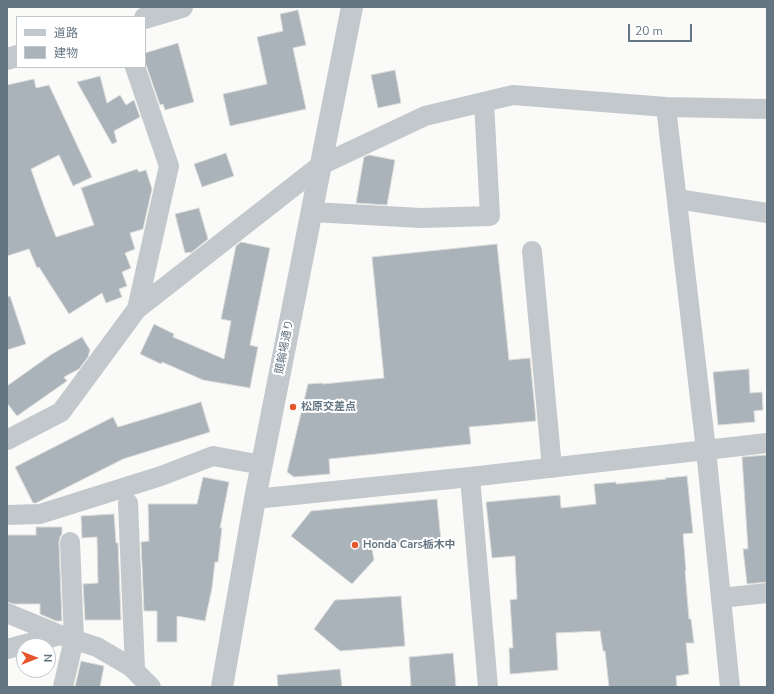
<!DOCTYPE html>
<html>
<head>
<meta charset="utf-8">
<style>
	body { margin:0 }
	#map { position:relative; width:774px; height:694px; overflow:hidden; background:#fafaf8; font-family:"Nunito Sans","Noto Sans JP",sans-serif }
	canvas { display:block }
	.frame { position:absolute; inset:0; border:8px solid #657683; pointer-events:none }
	.legend { position:absolute; left:16px; top:16px; width:130px; height:52px; box-sizing:border-box; background:#fff; border:1px solid #c1c8cd; margin:0; padding:5px 7px; list-style:none; font-size:12px; color:#657683 }
	.legend li { display:flex; align-items:center; gap:8px; height:20px }
	.legend b { width:20px; border:1px solid #c1c8cd }
	.north { position:absolute; left:16px; top:638px; width:40px; height:40px; box-sizing:border-box; background:#fff; border:1px solid #c1c8cd; border-radius:50%; rotate:90deg; font-size:11px; font-weight:700; line-height:16px; text-align:center; color:#657683 }
	.north::after { content:''; display:block; margin:auto; width:14px; height:18px; background:#e4572e; clip-path:polygon(50% 0,100% 100%,50% 72%,0 100%) }
	.scale { position:absolute; left:628px; top:24px; width:64px; height:18px; box-sizing:border-box; border:2px solid #657683; border-top:0; padding-left:5px; font-size:12px; line-height:14px; white-space:nowrap; color:#657683; -webkit-text-stroke:3px #fff; paint-order:stroke }
</style>
</head>
<body>
<div id="map">
<canvas width="774" height="694"></canvas>
<div class="frame"></div>
<ul class="legend">
<li><b style="height:5px;background:#c3c8cc"></b>道路</li>
<li><b style="height:11px;background:#aab3b9"></b>建物</li>
</ul>
<div class="north">N</div>
<div class="scale">20 m</div>
</div>
<script>
const ctx = document.querySelector('canvas').getContext('2d');
ctx.lineJoin = 'round';
function fill(path, color) { ctx.fillStyle = color; ctx.fill(path, 'evenodd'); }
const poly = rows => new Path2D(rows.map(r => 'M' + r).join(''));
function stroke(path, color, width, dash) { ctx.strokeStyle = color; ctx.lineWidth = width; ctx.lineCap = dash ? 'butt' : 'round'; ctx.setLineDash(dash || []); ctx.stroke(path); }
function drawText(font, color, halo, rows, align = 'center') {
  ctx.font = font + ' "Nunito Sans","Noto Sans JP",sans-serif'; ctx.lineWidth = 4; ctx.setLineDash([]); ctx.textBaseline = 'middle'; ctx.strokeStyle = halo; ctx.fillStyle = color; for (const [text, x, y, turn = 0] of rows) {
    ctx.save(); ctx.translate(x, y); ctx.rotate((+turn || 0) * Math.PI / 180); ctx.textAlign = isNaN(turn) ? turn : align; if (halo) ctx.strokeText(text, 0, 0); ctx.fillText(text, 0, 0); ctx.restore();
  }
}
const building = poly([
	[298,10,306,45,293,48,306,109,230,126,223,94,267,84,257,37,283,31,280,14,298,10],
	[178,43,194,102,165,110,163,104,160,105,145,62,145,53,178,43],
	[395,70,401,103,378,108,371,75,395,70],
	[100,76,107,103,120,95,126,105,134,100,140,117,114,131,117,142,112,144,77,82,100,76],
	[34,79,36,88,49,85,92,177,73,186,59,155,31,169,44,206,56,237,94,225,81,188,137,169,139,172,146,170,152,189,143,229,130,233,135,249,125,253,131,268,122,272,127,286,119,289,122,297,106,303,102,293,69,314,39,267,37,268,29,249,7,256,7,85,34,79],
	[226,153,234,176,202,187,194,164,226,153],
	[369,155,395,160,387,205,356,203,364,157,369,155],
	[199,208,208,239,192,252,185,253,175,214,199,208],
	[241,242,270,248,250,345,258,347,250,388,203,380,162,362,161,364,140,354,154,324,174,334,173,337,224,359,231,321,221,319,236,246,241,242],
	[497,244,509,360,530,358,536,421,469,427,471,444,329,459,330,474,294,477,287,472,308,384,323,383,323,384,384,378,372,257,497,244],
	[10,296,26,344,7,350,7,297,10,296],
	[82,337,90,350,88,357,79,369,64,377,67,381,17,416,7,403,7,386,52,354,82,337],
	[749,369,750,393,762,392,763,410,754,411,755,422,718,425,713,372,749,369],
	[201,402,210,432,123,459,36,503,33,503,15,467,113,417,118,427,201,402],
	[767,455,767,582,747,584,743,549,748,549,742,457,767,455],
	[687,476,693,533,683,534,686,571,685,571,689,619,691,619,694,643,686,643,689,674,676,676,677,687,609,687,605,651,603,651,600,631,556,633,558,670,510,674,509,648,513,648,510,600,517,599,515,556,492,558,486,502,560,495,561,508,596,504,594,484,616,482,616,484,666,479,665,478,687,476],
	[203,477,229,482,220,528,222,528,218,562,215,562,212,588,205,621,177,616,177,642,157,642,157,611,144,611,141,542,149,541,148,504,197,504,203,477],
	[437,499,441,541,372,549,374,560,352,584,291,536,311,511,437,499],
	[114,514,116,543,118,543,121,620,85,620,83,584,98,583,97,537,82,538,81,516,114,514],
	[36,527,62,527,62,534,60,537,59,542,62,621,56,621,40,614,40,604,14,604,7,602,7,535,36,535,36,527],
	[401,596,405,646,340,651,314,629,335,600,401,596],
	[453,653,456,687,411,687,409,657,453,653],
	[81,661,104,666,100,687,75,687,81,661],
	[340,669,342,687,278,687,277,675,340,669]
]);
const minor = poly([
	[666,107,706,450,730,687],
	[677,199,767,213],
	[312,212,421,218,490,216,484,102],
	[532,251,552,468],
	[137,309,321,165,425,116,513,95,666,107,767,109],
	[7,440,61,412,137,309,169,166,135,67],
	[470,477,488,687],
	[255,499,470,477,767,443],
	[128,503,135,670],
	[7,515,40,514,161,476,213,456,262,465],
	[721,598,767,593],
	[7,613,60,635],
	[7,649,60,635,97,647,131,667,151,687],
	[63,687,74,639,70,542]
]);
const tertiary = poly([
	[145,18,182,7],
	[7,59,17,56],
	[222,687,255,499,352,7]
]);
const markers = [
	[293,407,4,"#e4572e"],
	[355,545,4,"#e4572e"]
];
const streetNames = [
	["競輪場通り",285,347,-79]
];
const poiNames = [
	["松原交差点",301,407],
	["Honda Cars栃木中",363,545]
];
fill(building, '#aab3b9');
stroke(building, '#dcdcda', 1);
stroke(minor, '#c3c8cc', 20);
stroke(tertiary, '#c3c8cc', 22);
for (const [x, y, r, color] of markers) { const dot = new Path2D(); dot.arc(x, y, r, 0, 2 * Math.PI); ctx.fillStyle = color; ctx.fill(dot); stroke(dot, '#fff', 1.5); }
drawText('11px', '#657683', '#fff', streetNames);
drawText('bold 11px', '#657683', '#fff', poiNames, 'left');
</script>
</body>
</html>
